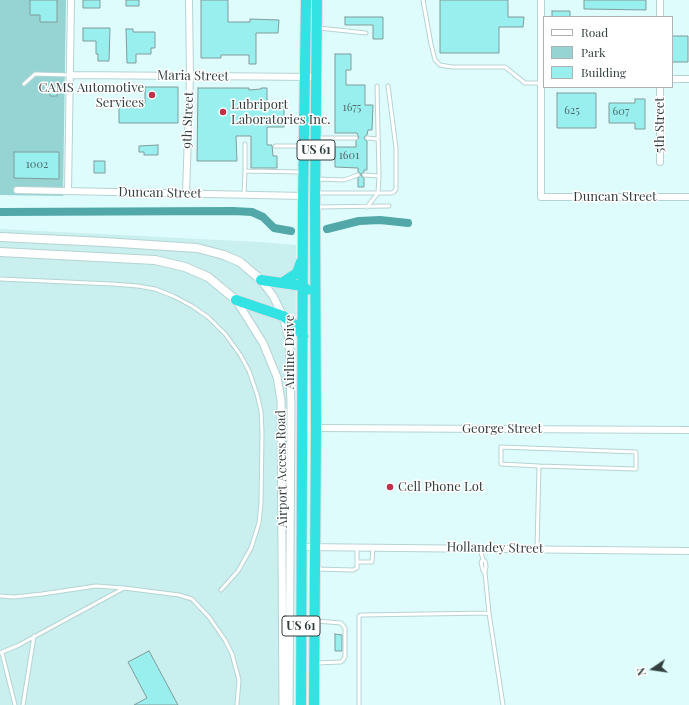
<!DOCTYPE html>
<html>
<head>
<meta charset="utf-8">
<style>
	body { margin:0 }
	#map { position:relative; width:689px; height:705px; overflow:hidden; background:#defcfb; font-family:"Playfair Display",serif }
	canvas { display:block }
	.legend { position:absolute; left:543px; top:16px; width:130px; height:72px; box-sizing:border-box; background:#fff; border:1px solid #adb2b2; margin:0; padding:5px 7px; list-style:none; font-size:12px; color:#333f3f }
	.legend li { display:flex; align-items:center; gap:8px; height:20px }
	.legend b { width:20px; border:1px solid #adb2b2 }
	.north { position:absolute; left:633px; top:649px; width:40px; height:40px; -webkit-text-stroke:3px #fff; paint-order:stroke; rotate:257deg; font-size:11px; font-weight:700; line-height:16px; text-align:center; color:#333f3f }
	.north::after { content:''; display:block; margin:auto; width:14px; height:18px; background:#333f3f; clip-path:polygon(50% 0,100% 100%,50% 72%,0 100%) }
</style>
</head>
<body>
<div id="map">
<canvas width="689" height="705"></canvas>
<ul class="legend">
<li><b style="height:5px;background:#fff"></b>Road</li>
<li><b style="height:11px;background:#96d3d3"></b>Park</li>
<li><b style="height:11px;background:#99efee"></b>Building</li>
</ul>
<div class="north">N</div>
</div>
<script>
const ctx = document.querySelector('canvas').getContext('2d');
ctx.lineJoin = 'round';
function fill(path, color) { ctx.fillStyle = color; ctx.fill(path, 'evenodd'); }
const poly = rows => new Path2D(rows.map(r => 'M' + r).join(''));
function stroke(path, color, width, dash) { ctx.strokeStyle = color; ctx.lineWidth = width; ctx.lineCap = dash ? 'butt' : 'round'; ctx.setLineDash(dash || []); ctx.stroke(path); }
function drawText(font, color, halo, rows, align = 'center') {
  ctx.font = font + ' "Playfair Display",serif'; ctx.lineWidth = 3; ctx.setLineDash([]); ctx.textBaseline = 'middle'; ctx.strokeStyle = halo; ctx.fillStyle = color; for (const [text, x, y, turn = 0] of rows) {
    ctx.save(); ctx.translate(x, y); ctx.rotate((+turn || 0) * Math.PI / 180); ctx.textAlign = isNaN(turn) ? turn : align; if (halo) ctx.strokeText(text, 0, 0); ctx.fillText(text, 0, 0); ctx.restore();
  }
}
const built = poly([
	[0,229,259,242,296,245,294,705,0,705]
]);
const green = poly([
	[0,0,66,0,63,196,0,195]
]);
const canal = poly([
	[0,212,233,211,252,212,263,217,274,228,291,231],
	[327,229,359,221,380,220,408,223]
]);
const building = poly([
	[30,0,57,0,57,22,40,22,40,15,30,15,30,0],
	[83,0,100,0,100,8,83,8,83,0],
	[126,0,139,0,139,6,126,6,126,0],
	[201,0,228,0,228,22,250,22,250,19,279,20,278,33,256,33,256,64,249,64,249,55,221,55,221,58,201,58,201,0],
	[440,0,508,0,508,17,524,17,523,27,499,27,499,53,440,53,440,0],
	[584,0,646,0,646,10,584,9,584,0],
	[552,11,570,11,570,17,552,17,552,11],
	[345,17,383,17,383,39,373,39,373,25,345,25,345,17],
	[83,28,110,28,109,61,98,61,98,54,96,54,96,41,83,41,83,28],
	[126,29,133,29,133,32,155,32,155,48,151,48,151,54,136,54,136,63,127,63,126,29],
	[672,36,688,36,688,62,672,62,672,36],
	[335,54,351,54,351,70,346,70,346,85,365,85,365,105,373,105,372,130,368,130,367,135,364,137,365,140,367,141,367,170,364,170,364,172,361,174,362,177,364,178,364,187,358,187,358,178,361,175,360,173,358,172,358,168,335,167,335,147,356,147,356,141,359,138,357,133,335,133,335,54],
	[50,87,57,87,57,96,50,96,50,87],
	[145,87,178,87,178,123,119,123,119,103,145,103,145,87],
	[198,88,249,88,249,90,261,89,261,88,267,88,267,107,284,107,284,127,267,127,267,145,272,145,273,156,277,156,277,168,251,168,251,136,236,136,237,161,197,161,198,88],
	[557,93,596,93,596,128,557,128,557,93],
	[635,99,645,99,645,129,635,129,635,123,609,123,609,103,635,103,635,99],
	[158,145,158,155,144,155,144,152,139,152,139,146,158,145],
	[14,152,59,152,59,179,14,178,14,152],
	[94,161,105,161,105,173,94,173,94,161],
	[335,634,342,635,342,651,335,651,335,634],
	[149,651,178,705,134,705,147,698,128,662,149,651]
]);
const service = poly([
	[423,0,431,44,435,60,440,65,452,67,505,67,525,83,540,83],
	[319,28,366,33],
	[24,84,35,74,70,75],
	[318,138,356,138],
	[367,138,378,139],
	[275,146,302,146],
	[245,171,245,144],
	[364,175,379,176],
	[316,179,344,180,358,175],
	[317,193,378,193,379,176,377,86],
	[244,194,245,171,302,172],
	[317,207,389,206],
	[367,207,378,193,391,193,394,192,396,189,396,148,388,86],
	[0,279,112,284,138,286,155,289,173,296,192,306,208,317,226,335,241,356,249,371,257,394,261,411,262,432,261,503,259,523,251,548,238,571,221,590],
	[480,548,483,560,485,561,486,566,485,573,483,571,481,562,483,560],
	[537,549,539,466,636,469,636,452,501,447,501,464,539,466],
	[357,562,372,562,373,547],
	[316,569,353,570,357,568,357,547],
	[485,573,489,613,503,705],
	[0,596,14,597,42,594,96,586,124,588,179,595,192,599,209,617,225,640,232,654,239,680,237,705],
	[316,621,341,623,345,628,345,657,343,660,341,662,316,663],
	[0,653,19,645,124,588],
	[2,653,15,705],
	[23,705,34,636],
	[359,705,359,616,361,615,489,613]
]);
const minor = poly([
	[541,0,541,197,689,197],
	[660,17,660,0],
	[70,75,316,77],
	[672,79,689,79],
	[660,162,660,87],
	[17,190,304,196],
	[68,191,71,0],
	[186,193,190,76,189,0],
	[316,428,689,430],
	[302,547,689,551]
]);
const tertiary = poly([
	[261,280,273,296,283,316,289,339,291,406,289,705],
	[236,300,263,343,277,377,281,400,283,705]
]);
const secondary = poly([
	[0,237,104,242,197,248,224,255,240,262,261,280],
	[0,252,155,260,185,267,208,277,236,300]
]);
const trunk = poly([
	[261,280,303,286,307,290],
	[282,283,297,273,301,262],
	[236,300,283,316,295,325,303,336],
	[301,705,303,203,306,0],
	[314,705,316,428,315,203,317,0]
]);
const markers = [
	[152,95,4,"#c1314c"],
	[223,112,4,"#c1314c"],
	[390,487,4,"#c1314c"]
];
const numberNames = [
	["1675",352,108],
	["625",572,111],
	["607",621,112],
	["1601",349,156],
	["1002",37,165]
];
const shields = [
	[316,150,38],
	[301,626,38]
];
const shieldNames = [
	["US 61",316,150],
	["US 61",301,626]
];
const streetNames = [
	["Maria Street",193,76,1],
	["9th Street",188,120,-88],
	["5th Street",660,125,-90],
	["Duncan Street",160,193,1],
	["Duncan Street",615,197],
	["Airline Drive",290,352,-90],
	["George Street",502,429],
	["Airport Access Road",282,469,-91],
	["Hollandey Street",495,548,1]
];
const poiNames = [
	["CAMS Automotive",144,88,"right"],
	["Services",144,103,"right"],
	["Lubriport",231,105],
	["Laboratories Inc.",231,120],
	["Cell Phone Lot",398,487]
];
fill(built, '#c9efef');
fill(green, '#96d3d3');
stroke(canal, '#52a8a8', 8);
fill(building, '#99efee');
stroke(building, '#819c9c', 1);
stroke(service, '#b6d3d3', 5);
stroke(minor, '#b6d3d3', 8);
stroke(tertiary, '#b6d3d3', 9);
stroke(secondary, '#b6d3d3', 10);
stroke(trunk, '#dee0e0', 12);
stroke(service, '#fff', 3);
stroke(minor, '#fff', 6);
stroke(tertiary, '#fff', 7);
stroke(secondary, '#fff', 8);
stroke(trunk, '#33e2e2', 10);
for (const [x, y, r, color] of markers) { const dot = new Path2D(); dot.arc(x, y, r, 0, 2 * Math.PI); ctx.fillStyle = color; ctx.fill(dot); stroke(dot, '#fff', 1.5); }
drawText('11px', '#4c6b6b', null, numberNames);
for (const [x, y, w] of shields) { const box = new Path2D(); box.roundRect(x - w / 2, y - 10, w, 20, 3); ctx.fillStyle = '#fff'; ctx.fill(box); stroke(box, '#333f3f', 1); }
drawText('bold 12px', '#333f3f', null, shieldNames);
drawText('13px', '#333f3f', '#fff', streetNames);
drawText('13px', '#333f3f', '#fff', poiNames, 'left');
</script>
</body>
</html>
